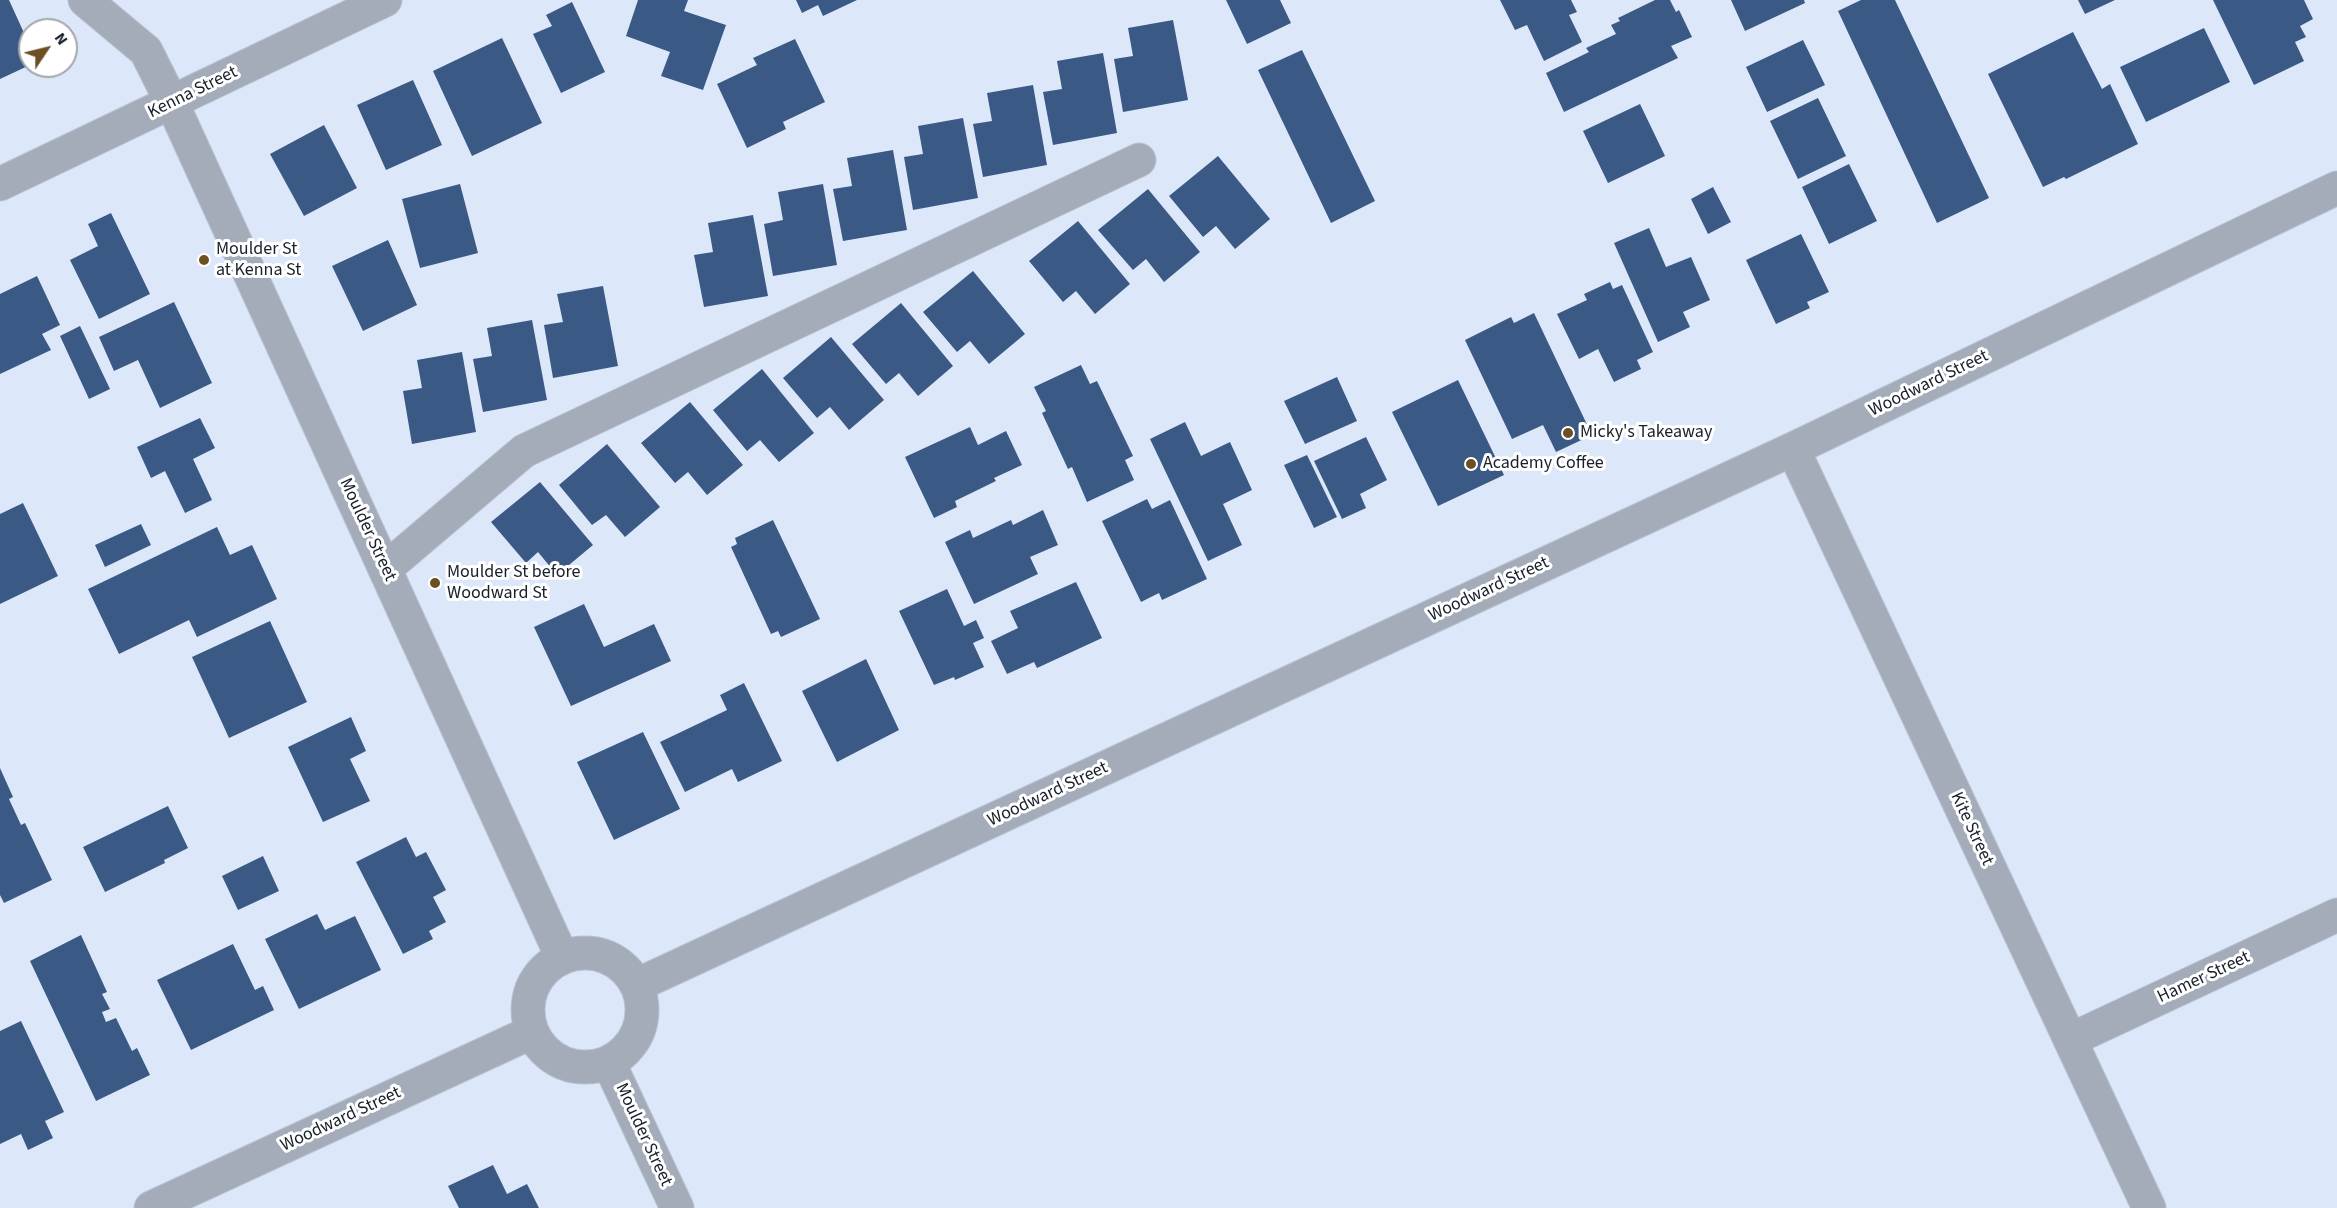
<!DOCTYPE html>
<html>
<head>
<meta charset="utf-8">
<style>
	body { margin:0 }
	#map { position:relative; width:2337px; height:1208px; overflow:hidden; background:#dce8fa; font-family:"Source Sans 3",sans-serif }
	canvas { display:block }
	.north { position:absolute; left:18px; top:18px; width:60px; height:60px; box-sizing:border-box; background:#fff; border:2px solid #a3a6aa; border-radius:50%; rotate:55deg; font-size:16px; font-weight:700; line-height:24px; text-align:center; color:#19202b }
	.north::after { content:''; display:block; margin:auto; width:21px; height:27px; background:#6c5023; clip-path:polygon(50% 0,100% 100%,50% 72%,0 100%) }
</style>
</head>
<body>
<div id="map">
<canvas width="2337" height="1208"></canvas>
<div class="north">N</div>
</div>
<script>
const ctx = document.querySelector('canvas').getContext('2d');
ctx.lineJoin = 'round';
function fill(path, color) { ctx.fillStyle = color; ctx.fill(path, 'evenodd'); }
const poly = rows => new Path2D(rows.map(r => 'M' + r).join(''));
function stroke(path, color, width, dash) { ctx.strokeStyle = color; ctx.lineWidth = width; ctx.lineCap = dash ? 'butt' : 'round'; ctx.setLineDash(dash || []); ctx.stroke(path); }
function drawText(font, color, halo, rows, align = 'center') {
  ctx.font = font + ' "Source Sans 3",sans-serif'; ctx.lineWidth = 6; ctx.setLineDash([]); ctx.textBaseline = 'middle'; ctx.strokeStyle = halo; ctx.fillStyle = color; for (const [text, x, y, turn = 0] of rows) {
    ctx.save(); ctx.translate(x, y); ctx.rotate((+turn || 0) * Math.PI / 180); ctx.textAlign = isNaN(turn) ? turn : align; if (halo) ctx.strokeText(text, 0, 0); ctx.fillText(text, 0, 0); ctx.restore();
  }
}
const building = poly([
	[0,0,9,0,30,46,30,65,0,79],
	[638,0,688,0,684,11,726,25,703,90,661,76,670,52,626,36],
	[796,0,857,0,823,16,818,5,802,13],
	[1226,0,1280,0,1291,23,1247,44],
	[1500,0,1571,0,1577,12,1569,15,1582,42,1544,61,1527,25,1515,30],
	[1655,0,1670,0,1676,12,1679,10,1692,37,1671,46,1678,58,1564,112,1546,73,1589,52,1586,48,1616,34,1611,25,1620,21,1618,18],
	[1731,0,1804,0,1805,3,1745,31],
	[1861,0,1895,0,1989,198,1937,223,1838,11],
	[2078,0,2115,0,2085,14],
	[2213,0,2304,0,2313,19,2300,26,2306,37,2295,42,2304,61,2254,85],
	[572,2,605,72,561,93,533,34,552,26,546,15],
	[1173,20,1188,100,1123,112,1114,59,1133,56,1128,28],
	[2204,28,2230,82,2146,122,2120,67],
	[2073,32,2102,89,2110,84,2138,144,2066,179,2064,177,2043,187,1988,74],
	[502,38,542,123,472,156,433,71],
	[795,39,825,102,783,122,786,129,747,148,717,84,757,65,753,58],
	[1803,40,1825,85,1767,112,1746,67],
	[1302,50,1375,201,1331,223,1258,70],
	[1103,53,1117,133,1053,145,1043,92,1062,89,1057,61],
	[413,80,442,145,386,170,357,105],
	[1033,85,1047,165,983,177,973,124,992,121,987,93],
	[1818,98,1846,156,1798,179,1770,121],
	[1640,104,1665,156,1608,183,1583,131],
	[963,118,978,198,913,210,904,157,923,154,918,126],
	[324,125,357,188,304,216,270,154],
	[893,150,907,230,843,241,833,189,852,186,847,158],
	[1218,156,1270,219,1235,249,1216,226,1203,237,1169,196],
	[1849,164,1877,221,1829,244,1802,187],
	[460,184,478,253,420,268,402,199],
	[823,184,837,265,773,276,764,224,783,220,778,192],
	[1713,187,1731,222,1708,234,1691,199],
	[1148,189,1200,252,1164,282,1146,259,1133,270,1098,230],
	[111,213,150,294,99,319,70,260,98,246,88,224],
	[753,215,768,296,704,307,694,255,713,252,708,223],
	[1078,221,1130,284,1095,314,1076,291,1063,302,1029,261],
	[1649,228,1666,267,1691,257,1710,300,1683,312,1690,327,1658,342,1614,243],
	[1801,234,1829,292,1807,302,1810,308,1776,324,1746,260],
	[388,240,417,305,363,331,332,266],
	[973,271,1025,334,989,364,970,341,957,352,923,312],
	[37,276,60,325,42,334,51,350,0,374,0,294],
	[1610,282,1613,289,1622,285,1653,352,1637,360,1641,369,1614,382,1598,349,1579,359,1557,314,1587,300,1584,294],
	[603,286,618,366,553,378,544,325,563,322,557,294],
	[174,302,212,383,160,408,138,360,114,371,99,337],
	[901,303,953,366,918,396,899,373,886,384,852,344],
	[1534,313,1592,435,1556,452,1543,425,1512,439,1465,340,1511,317,1514,323],
	[532,320,547,400,483,412,473,359,492,356,487,328],
	[80,326,110,389,89,399,60,336],
	[831,337,884,400,849,430,830,407,817,418,783,378],
	[462,352,476,432,412,444,403,391,422,388,417,360],
	[1081,365,1090,384,1097,381,1133,456,1125,460,1134,480,1087,502,1072,467,1068,469,1042,413,1046,411,1034,387],
	[762,369,814,433,779,462,760,440,747,451,713,410],
	[1337,377,1357,421,1305,444,1284,401],
	[1458,380,1504,475,1438,506,1392,412],
	[690,402,743,465,707,495,688,472,675,483,641,443],
	[200,418,215,448,193,459,212,500,185,513,165,471,151,478,137,447],
	[1185,422,1201,456,1230,442,1252,490,1223,504,1242,545,1208,561,1150,439],
	[970,427,978,445,1006,431,1022,465,994,478,996,481,955,501,957,507,934,518,905,457],
	[1366,437,1387,480,1360,494,1366,508,1342,519,1314,461],
	[607,444,660,507,625,537,606,515,592,525,559,485],
	[1307,455,1337,517,1314,528,1284,465],
	[540,482,593,545,557,575,538,552,526,563,491,522],
	[1147,499,1152,509,1170,500,1207,579,1162,600,1159,593,1141,602,1102,521],
	[23,503,58,576,0,604,0,514],
	[1043,510,1058,545,1030,557,1038,574,974,604,945,542,970,530,973,538,1011,520,1013,525],
	[773,520,820,619,781,637,778,631,771,634,731,547,737,544,735,538],
	[141,524,151,545,105,567,95,545],
	[217,527,230,555,252,545,277,599,197,637,189,620,119,654,88,589],
	[1076,582,1102,638,1037,668,1034,662,1007,674,991,641,1018,628,1010,611],
	[947,589,964,626,976,620,984,638,973,643,984,667,955,680,954,677,934,685,899,611],
	[584,604,604,647,654,624,671,661,571,706,534,627],
	[270,621,307,702,229,738,192,657],
	[866,659,899,730,837,762,802,691],
	[744,683,782,761,738,782,732,769,685,792,660,742,727,710,720,695],
	[351,717,366,751,350,759,370,801,323,822,288,747],
	[643,732,680,809,614,840,577,762],
	[0,768,13,797,9,799,21,825,25,823,52,880,4,903,0,895],
	[168,806,188,848,164,860,165,863,105,892,83,847],
	[406,837,416,857,426,852,446,890,433,897,446,922,429,931,433,939,403,954,356,862],
	[263,856,279,891,238,910,222,876],
	[317,914,325,930,355,916,381,970,299,1009,265,939],
	[81,935,107,992,102,994,110,1009,102,1012,106,1022,116,1018,132,1051,137,1048,150,1075,96,1101,30,961],
	[233,944,255,990,263,986,274,1010,191,1050,157,980],
	[21,1021,64,1112,45,1121,53,1138,28,1150,21,1134,0,1144,0,1031],
	[493,1165,507,1194,527,1184,539,1208,459,1208,448,1186]
]);
const minor = poly([
	[85,0,146,51,172,103,562,957],
	[0,184,385,0],
	[1793,449,2149,1208],
	[385,569,524,451,1139,160],
	'528 1010a57 57 0 1 1 114 0a57 57 0 1 1-114 0Z',
	[637,985,1793,449,2337,188],
	[2070,1040,2337,915],
	[609,1063,677,1208],
	[151,1208,532,1032]
]);
const markers = [
	[204,260,6,"#6c5023"],
	[1568,433,6,"#6c5023"],
	[1471,464,6,"#6c5023"],
	[435,583,6,"#6c5023"]
];
const streetNames = [
	["Kenna Street",193,93,-26],
	["Woodward Street",1929,384,-26],
	["Moulder Street",367,530,65],
	["Woodward Street",1489,590,-25],
	["Woodward Street",1048,795,-25],
	["Kite Street",1971,829,65],
	["Hamer Street",2204,978,-25],
	["Woodward Street",341,1120,-25],
	["Moulder Street",643,1135,65]
];
const poiNames = [
	["Moulder St",216,250],
	["at Kenna St",216,271],
	["Micky's Takeaway",1580,433],
	["Academy Coffee",1483,464],
	["Moulder St before",447,573],
	["Woodward St",447,594]
];
fill(building, '#3a5985');
stroke(minor, '#b9c4d5', 35);
stroke(minor, '#a3acb8', 33);
for (const [x, y, r, color] of markers) { const dot = new Path2D(); dot.arc(x, y, r, 0, 2 * Math.PI); ctx.fillStyle = color; ctx.fill(dot); stroke(dot, '#fff', 2); }
drawText('18px', '#19202b', '#fff', streetNames);
drawText('18px', '#19202b', '#fff', poiNames, 'left');
</script>
</body>
</html>
